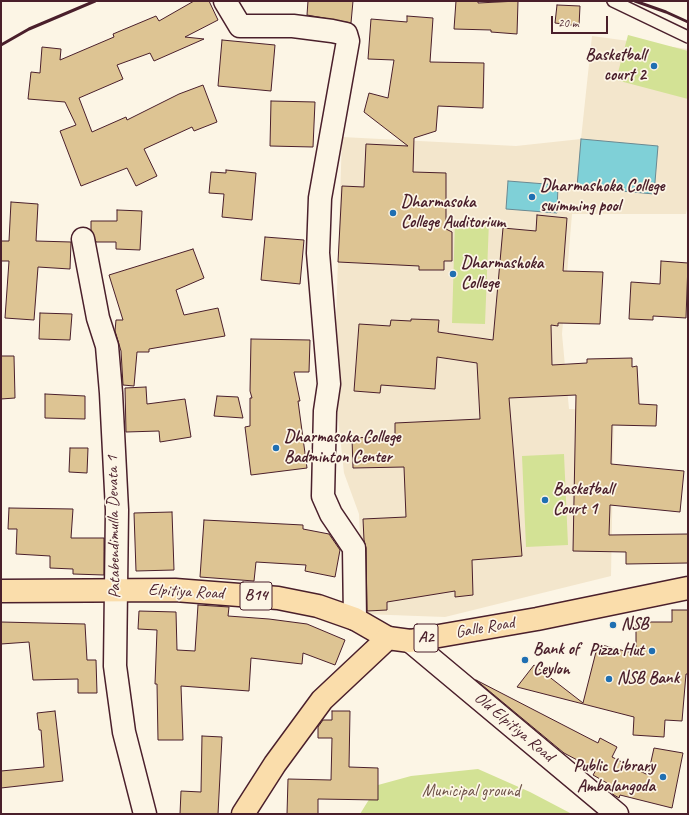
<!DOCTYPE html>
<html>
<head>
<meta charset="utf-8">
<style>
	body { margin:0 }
	#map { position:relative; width:689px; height:815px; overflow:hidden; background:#fcf5e5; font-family:Caveat,sans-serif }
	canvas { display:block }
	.frame { position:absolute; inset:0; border:2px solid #4a1f2b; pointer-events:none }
	.scale { position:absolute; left:551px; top:16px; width:57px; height:18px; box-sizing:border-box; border:2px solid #4a1f2b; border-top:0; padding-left:5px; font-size:12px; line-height:14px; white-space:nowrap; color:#4a1f2b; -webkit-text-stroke:3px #fcf5e5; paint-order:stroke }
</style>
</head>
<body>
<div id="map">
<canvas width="689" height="815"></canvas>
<div class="frame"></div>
<div class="scale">20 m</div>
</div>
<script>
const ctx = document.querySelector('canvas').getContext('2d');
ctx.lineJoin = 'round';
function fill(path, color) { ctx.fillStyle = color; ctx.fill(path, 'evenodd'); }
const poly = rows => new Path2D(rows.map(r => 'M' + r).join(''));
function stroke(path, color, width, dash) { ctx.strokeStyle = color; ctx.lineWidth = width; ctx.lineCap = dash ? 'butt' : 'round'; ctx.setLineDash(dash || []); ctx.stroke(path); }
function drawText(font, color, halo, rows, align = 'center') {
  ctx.font = font + ' Caveat,sans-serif'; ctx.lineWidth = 3.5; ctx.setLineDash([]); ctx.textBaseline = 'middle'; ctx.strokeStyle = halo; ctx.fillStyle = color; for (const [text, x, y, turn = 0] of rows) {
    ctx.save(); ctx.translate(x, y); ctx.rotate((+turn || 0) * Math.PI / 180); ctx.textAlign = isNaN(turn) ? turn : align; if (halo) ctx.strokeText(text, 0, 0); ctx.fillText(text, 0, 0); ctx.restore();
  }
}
const built = poly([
	[592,36,688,49,688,204,686,214,572,214,562,334,569,409,614,411,611,576,445,617,363,614,359,514,344,473,334,381,342,137,516,146,581,139]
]);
const green = poly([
	[628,35,688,51,688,99,616,80],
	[455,220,489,221,485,324,452,323],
	[564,454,568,545,526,547,522,456],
	[478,769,530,792,572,814,360,814,378,785,411,776]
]);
const water = poly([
	[581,139,658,146,654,194,577,187,581,139],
	[508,181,558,185,557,213,506,209,508,181]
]);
const building = poly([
	[194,1,209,1,218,20,185,37,204,39,154,61,150,53,117,65,123,79,79,98,92,132,126,117,127,120,179,94,203,85,217,122,194,131,192,127,144,149,157,176,136,186,127,168,81,186,60,131,76,125,65,102,28,99,31,72,40,73,42,47,61,49,60,60,114,37,113,34,156,16,159,21,194,1],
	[308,1,353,1,351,23,307,15,308,1],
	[456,1,478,1,478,3,518,1,517,34,491,32,491,30,454,29,456,1],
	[557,5,580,6,579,26,555,23,557,5],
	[407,16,433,18,430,62,484,63,483,108,438,106,436,131,414,138,413,172,446,173,446,229,452,232,452,261,444,261,444,270,419,270,419,266,338,262,342,186,364,187,366,144,408,146,364,112,369,93,388,98,394,60,368,59,371,19,407,22,407,16],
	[222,40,275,45,271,91,218,86,222,40],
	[271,101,315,102,313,147,270,146,271,101],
	[226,170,256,173,252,220,222,217,224,194,209,193,211,172,226,173,226,170],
	[11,202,38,204,36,241,71,242,70,269,38,267,34,320,5,318,9,261,1,261,1,241,9,241,11,202],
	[117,210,142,211,140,250,116,249,116,242,96,242,91,230,91,221,117,221,117,210],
	[537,215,567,218,563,271,603,272,600,324,558,323,558,326,551,325,552,365,587,363,587,359,632,358,632,367,637,366,639,404,657,405,656,426,612,425,611,464,684,471,680,512,610,505,609,535,688,534,688,563,626,564,626,552,573,551,576,395,509,398,522,556,472,560,473,595,455,597,455,591,387,602,387,610,367,611,366,548,364,540,363,519,406,517,404,467,353,468,352,438,395,436,395,423,480,419,477,363,437,357,435,389,381,385,380,393,354,391,359,324,390,326,391,320,411,321,411,319,439,320,438,332,493,340,503,228,536,231,537,215],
	[265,237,304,240,300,284,261,280,265,237],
	[193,249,204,278,176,290,184,315,218,308,225,336,149,349,149,352,137,352,134,386,123,385,121,351,115,331,116,320,123,320,109,275,193,249],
	[661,261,688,263,686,318,653,316,653,320,629,319,631,282,660,284,661,261],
	[40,313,72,314,70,340,39,339,40,313],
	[251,339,310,340,309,372,294,372,300,401,298,401,307,468,251,475,245,427,250,426,250,398,252,398,250,391,251,339],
	[1,356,14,356,15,398,1,399,1,356],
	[146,387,147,404,185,399,191,437,160,442,159,431,126,432,125,388,146,387],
	[45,394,85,396,85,419,45,418,45,394],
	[217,396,238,397,243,418,214,416,217,396],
	[70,448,88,448,87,473,69,472,70,448],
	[9,508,73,509,71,538,104,538,104,575,73,574,73,569,50,568,50,556,16,554,17,529,8,529,9,508],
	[172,512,174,570,136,571,134,513,172,512],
	[204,520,303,525,303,529,329,534,340,550,335,577,305,571,306,565,256,562,254,581,200,577,204,520],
	[198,605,229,607,228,616,269,619,307,624,345,640,335,665,303,653,302,664,251,658,249,691,181,686,183,740,158,740,157,684,155,684,157,630,138,629,139,611,176,612,177,650,195,651,198,605],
	[672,610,688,610,688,674,686,674,682,721,665,720,664,737,633,735,634,717,517,687,534,665,583,703,598,644,636,654,636,622,672,622,672,610],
	[1,622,85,624,87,660,96,660,97,693,78,693,78,679,33,680,29,642,1,644,1,622],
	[476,680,598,743,600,738,617,747,612,757,648,775,654,748,683,753,672,808,620,795,619,798,614,795,605,787,607,783,593,775,596,770,564,753,476,680],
	[55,711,63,781,1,788,1,771,44,767,41,730,39,730,37,713,55,711],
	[332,711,350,711,349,767,378,768,378,800,318,799,318,814,287,814,288,779,331,780,332,738,318,738,318,727,323,720,332,720,332,711],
	[202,736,222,737,218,814,180,814,181,791,201,792,202,736]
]);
const lane = poly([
	[613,1,688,37]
]);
const street = poly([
	[225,1,240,26,293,26,332,31,346,34,348,41,320,198,318,253,329,384,325,411,323,496,331,514,354,548,355,619],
	[83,239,98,318,107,346,111,393,117,510,115,666,124,732,145,814],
	[410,641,617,814]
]);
const primary = poly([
	[1,591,175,590,278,598,318,606,355,619,388,638]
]);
const highway = poly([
	[243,814,275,764,322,700,388,638,410,641,537,619,688,588]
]);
const rail = poly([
	[635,1,666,12,688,22],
	[1,45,29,29,95,1]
]);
const markers = [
	[654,66,4,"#1f6fb2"],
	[532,197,4,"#1f6fb2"],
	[393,213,4,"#1f6fb2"],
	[453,274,4,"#1f6fb2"],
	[276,448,4,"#1f6fb2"],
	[545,500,4,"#1f6fb2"],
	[613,625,4,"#1f6fb2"],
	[652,651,4,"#1f6fb2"],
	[525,660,4,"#1f6fb2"],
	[609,679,4,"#1f6fb2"],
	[663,777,4,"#1f6fb2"]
];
const shields = [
	[256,596,32],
	[426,638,24]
];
const shieldNames = [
	["B14",256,596],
	["A2",426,638]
];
const poiNames = [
	["Basketball",646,56,"right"],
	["court 2",646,76,"right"],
	["Dharmashoka College",540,187],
	["swimming pool",540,207],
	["Dharmasoka",401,203],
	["College Auditorium",401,223],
	["Dharmashoka",461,264],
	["College",461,284],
	["Dharmasoka College",284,438],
	["Badminton Center",284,458],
	["Basketball",553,490],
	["Court 1",553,510],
	["NSB",621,625],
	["Bank of",533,650],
	["Ceylon",533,670],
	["Pizza Hut",644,651,"right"],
	["NSB Bank",617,679],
	["Public Library",655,767,"right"],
	["Ambalangoda",655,787,"right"]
];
const streetNames = [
	["Patabendimulla Devata 1",114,527,-91],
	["Elpitiya Road",186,592,3],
	["Galle Road",485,628,-10],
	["Old Elpitiya Road",514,727,40]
];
const parkNames = [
	["Municipal ground",471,792]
];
fill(built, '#f3e6cc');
fill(green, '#d3e295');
fill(water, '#7fd0d7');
stroke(water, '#6a8992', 1);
fill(building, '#ddc493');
stroke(building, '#4a1f2b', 1);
stroke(lane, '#4a1f2b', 14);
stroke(street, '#4a1f2b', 25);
stroke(primary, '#4a1f2b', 25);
stroke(highway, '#4a1f2b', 25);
stroke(lane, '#fcf5e5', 11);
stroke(street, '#fcf5e5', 22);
stroke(primary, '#faddab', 22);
stroke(highway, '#faddab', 22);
stroke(rail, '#4a1f2b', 3);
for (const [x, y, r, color] of markers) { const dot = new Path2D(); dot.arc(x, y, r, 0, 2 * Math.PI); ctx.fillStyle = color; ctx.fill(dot); stroke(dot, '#fcf5e5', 1.5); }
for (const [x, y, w] of shields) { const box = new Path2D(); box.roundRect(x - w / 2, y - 14, w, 28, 3); ctx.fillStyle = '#fcf5e5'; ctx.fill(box); stroke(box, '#4a1f2b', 1); }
drawText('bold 16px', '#4a1f2b', null, shieldNames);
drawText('bold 17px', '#4a1f2b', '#fcf5e5', poiNames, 'left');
drawText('17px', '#4a1f2b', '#fcf5e5', streetNames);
drawText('17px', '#6c5046', '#fcf5e5', parkNames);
</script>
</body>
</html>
